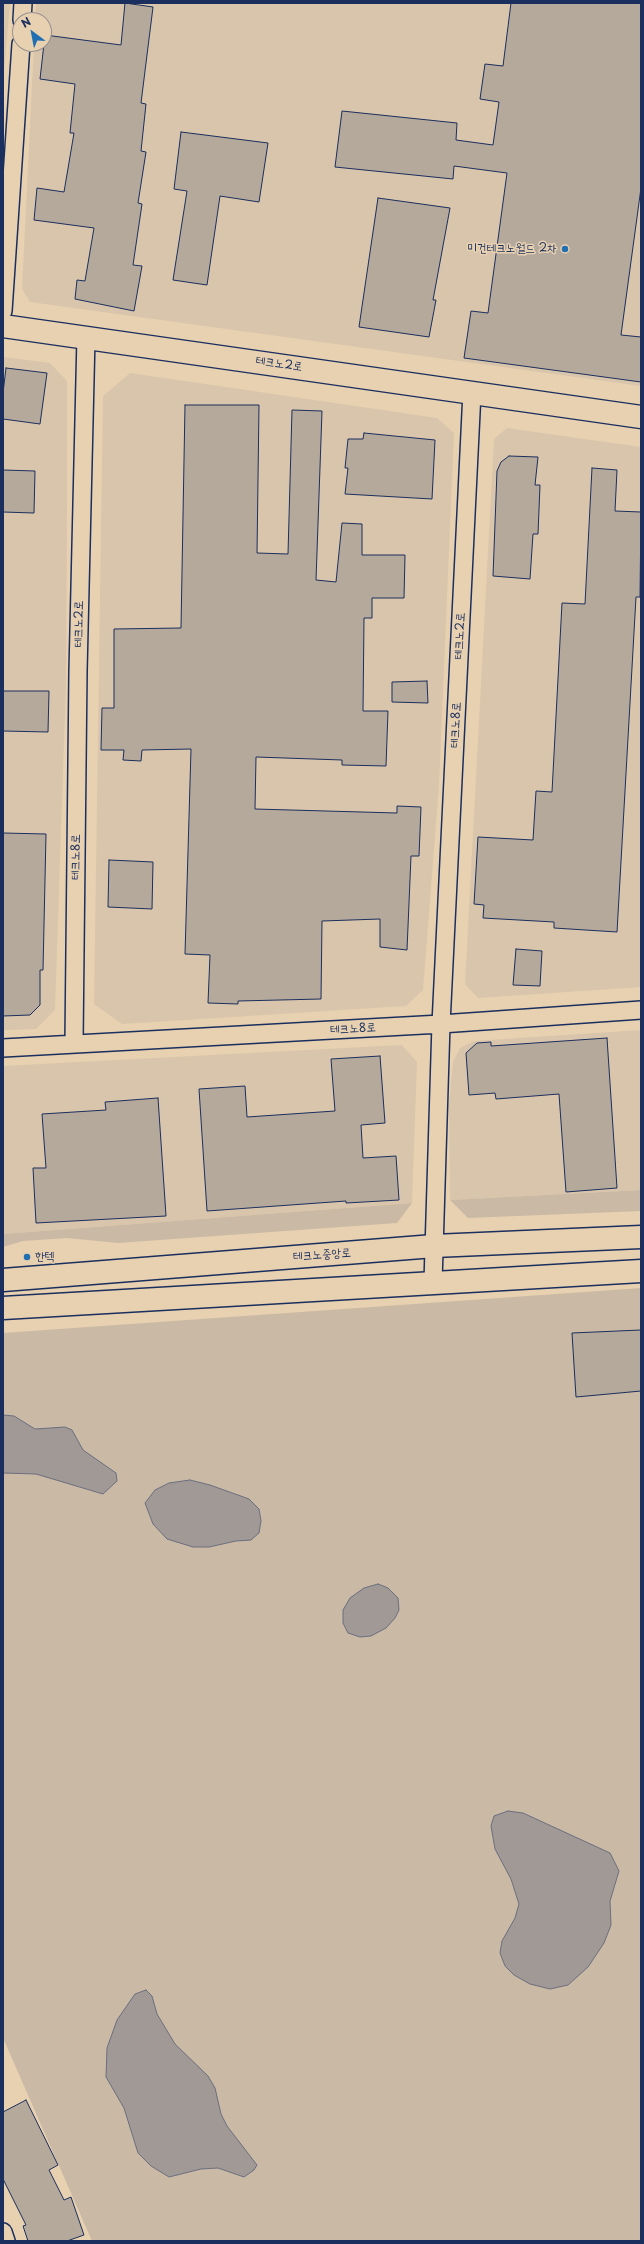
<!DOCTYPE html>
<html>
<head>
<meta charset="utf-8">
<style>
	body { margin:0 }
	#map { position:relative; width:644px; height:2244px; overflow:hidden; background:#e8d1b1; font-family:"Playpen Sans",sans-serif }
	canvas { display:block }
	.frame { position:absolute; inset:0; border:4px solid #1b2f5e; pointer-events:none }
	.north { position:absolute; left:12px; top:12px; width:40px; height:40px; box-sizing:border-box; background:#e8d1b1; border:1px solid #969090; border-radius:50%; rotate:328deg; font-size:11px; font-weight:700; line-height:16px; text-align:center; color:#1b2f5e }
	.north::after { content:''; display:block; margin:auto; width:14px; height:18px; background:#1f6fb2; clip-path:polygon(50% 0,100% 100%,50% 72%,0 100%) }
</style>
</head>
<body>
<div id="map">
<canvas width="644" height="2244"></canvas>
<div class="frame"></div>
<div class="north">N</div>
</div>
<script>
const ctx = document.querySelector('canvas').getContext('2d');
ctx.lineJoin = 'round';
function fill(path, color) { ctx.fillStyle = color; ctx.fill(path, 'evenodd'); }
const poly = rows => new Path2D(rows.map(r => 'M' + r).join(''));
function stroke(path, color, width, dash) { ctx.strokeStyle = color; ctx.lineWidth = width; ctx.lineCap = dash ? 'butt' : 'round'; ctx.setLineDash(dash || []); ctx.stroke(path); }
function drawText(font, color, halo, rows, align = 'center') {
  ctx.font = font + ' "Playpen Sans","Poor Story",sans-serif'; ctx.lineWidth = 3; ctx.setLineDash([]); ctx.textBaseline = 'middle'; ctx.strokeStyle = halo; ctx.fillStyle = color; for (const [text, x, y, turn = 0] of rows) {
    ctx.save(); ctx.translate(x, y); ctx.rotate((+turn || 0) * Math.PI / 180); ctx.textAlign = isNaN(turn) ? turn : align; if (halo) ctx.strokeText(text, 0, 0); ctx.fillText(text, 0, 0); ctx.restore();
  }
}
const built = poly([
	[3,3,10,3,3,84],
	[36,3,641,3,641,386,30,302,22,289,34,44,44,44,44,20,35,20],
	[3,357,50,363,67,381,67,514,66,684,55,1010,36,1029,3,1030],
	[130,373,437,418,454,433,439,786,423,990,406,1006,122,1024,94,1004,103,396],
	[507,428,641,447,641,987,478,998,465,984,494,439],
	[641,1030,641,1190,450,1200,449,1104,453,1062,460,1048,474,1041],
	[402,1045,417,1062,412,1203,3,1234,3,1066]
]);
const green = poly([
	[641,1190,641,1211,468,1218,450,1200],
	[412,1203,397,1223,118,1243,67,1238,23,1241,3,1247,3,1234],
	[641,1288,641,2241,92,2241,3,2038,3,1333]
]);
const water = poly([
	[3,1415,14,1416,35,1429,65,1427,72,1430,83,1450,116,1473,117,1481,103,1494,36,1474,3,1473,3,1415],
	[190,1480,210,1485,249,1499,259,1509,261,1521,259,1533,251,1540,236,1541,209,1547,193,1547,167,1539,153,1524,145,1503,155,1490,169,1483,190,1480],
	[378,1584,388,1588,398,1598,399,1610,395,1618,386,1628,371,1636,360,1637,348,1633,343,1623,343,1610,350,1598,364,1588,378,1584],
	[508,1811,523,1813,610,1853,619,1871,610,1901,611,1925,604,1943,588,1967,568,1985,550,1989,530,1984,514,1975,505,1966,500,1953,502,1941,515,1918,519,1904,511,1879,495,1849,491,1826,494,1816,508,1811],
	[146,1990,152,1996,157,2014,175,2044,208,2076,215,2088,221,2114,227,2126,257,2165,254,2170,244,2177,218,2168,201,2169,169,2177,151,2166,138,2153,124,2108,106,2077,107,2048,117,2020,135,1994,146,1990]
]);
const building = poly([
	[125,3,153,7,141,103,146,104,141,151,146,152,138,203,142,204,133,265,142,266,134,311,75,299,77,280,85,281,94,228,34,220,37,188,64,192,74,133,70,133,75,84,40,79,45,35,121,45,125,3],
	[511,3,641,3,641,188,621,335,641,337,641,382,464,358,471,311,488,313,507,173,454,166,453,179,335,167,342,111,457,123,456,140,493,145,499,102,480,99,485,64,503,66,511,3],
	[181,132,268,143,259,202,220,196,207,285,173,280,187,191,174,189,181,132],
	[378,198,450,208,433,300,436,300,429,337,359,327,378,198],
	[6,368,47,373,40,424,3,419,3,393,6,368],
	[185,405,259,405,257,553,288,554,292,410,322,411,316,580,336,582,342,523,362,524,362,555,405,555,404,598,372,598,372,618,364,618,363,711,388,711,386,766,342,765,342,760,256,757,255,809,397,813,397,806,421,807,419,856,411,856,407,950,380,947,380,919,322,921,321,999,238,1001,238,1004,208,1003,210,955,185,954,191,749,142,750,141,761,123,760,124,750,101,750,102,708,114,708,114,629,181,628,185,405],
	[364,433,435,440,432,499,345,494,348,468,345,468,348,439,363,439,364,433],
	[509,456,538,457,535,485,540,485,538,534,533,534,530,579,493,576,497,471,501,462,509,456],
	[592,468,617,470,615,511,641,512,640,597,636,597,617,932,554,928,554,922,483,918,484,905,474,904,478,837,533,840,536,791,552,792,562,603,585,604,592,468],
	[3,470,35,471,34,513,3,512,3,470],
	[427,681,428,703,392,702,392,682,427,681],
	[3,691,49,691,48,732,3,731,3,691],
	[3,833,46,834,43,970,40,970,40,1005,30,1015,3,1016,3,833],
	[109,860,153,862,152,909,108,907,109,860],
	[516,949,542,951,540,986,513,985,516,949],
	[607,1038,617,1188,566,1192,559,1094,496,1099,495,1093,469,1095,466,1053,477,1043,491,1042,491,1046,607,1038],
	[380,1056,385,1123,361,1125,363,1158,396,1156,399,1200,346,1203,346,1201,207,1211,199,1089,245,1086,247,1117,335,1111,331,1059,380,1056],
	[158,1098,166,1216,36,1223,33,1168,46,1168,42,1114,106,1110,105,1102,158,1098],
	[641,1330,641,1391,576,1397,572,1333,641,1330],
	[26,2100,58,2165,49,2170,64,2200,71,2197,84,2235,67,2241,28,2241,23,2226,26,2225,3,2179,3,2112,26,2100]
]);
const minor = poly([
	[22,20,23,3],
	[3,311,21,44],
	[74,1042,78,671,86,337],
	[3,1048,441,1024,641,1010],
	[433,1282,441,1024,472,392],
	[3,2232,6,2241]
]);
const tertiary = poly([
	[3,326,641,417]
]);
const secondary = poly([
	[3,1280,434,1246,641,1237],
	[3,1308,641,1271]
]);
const markers = [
	[565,249,4,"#1f6fb2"],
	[27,1257,4,"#1f6fb2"]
];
const poiNames = [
	["미건테크노월드 2차",557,249],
	["한텍",35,1257,"left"]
];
const streetNames = [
	["테크노2로",279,364,8],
	["테크노2로",79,624,-89],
	["테크노2로",460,636,-87],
	["테크노8로",456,725,-87],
	["테크노8로",76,857,-89],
	["테크노8로",353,1029,-3],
	["테크노중앙로",322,1255,-4]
];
fill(built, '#d9c5ab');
fill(green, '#cab9a5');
fill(water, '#a19995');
stroke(water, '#6b6f7f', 1);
fill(building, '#b5a99c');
stroke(building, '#1b2f5e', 1);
stroke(minor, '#1b2f5e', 20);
stroke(tertiary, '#1b2f5e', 25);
stroke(secondary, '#1b2f5e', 25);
stroke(minor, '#e8d1b1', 17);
stroke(tertiary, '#e8d1b1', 22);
stroke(secondary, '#e8d1b1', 22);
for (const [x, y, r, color] of markers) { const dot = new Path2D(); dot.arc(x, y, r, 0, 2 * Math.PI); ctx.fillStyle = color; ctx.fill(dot); stroke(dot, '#e8d1b1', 1.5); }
drawText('12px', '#1b2f5e', '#e8d1b1', poiNames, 'right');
drawText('12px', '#1b2f5e', '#e8d1b1', streetNames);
</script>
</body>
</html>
